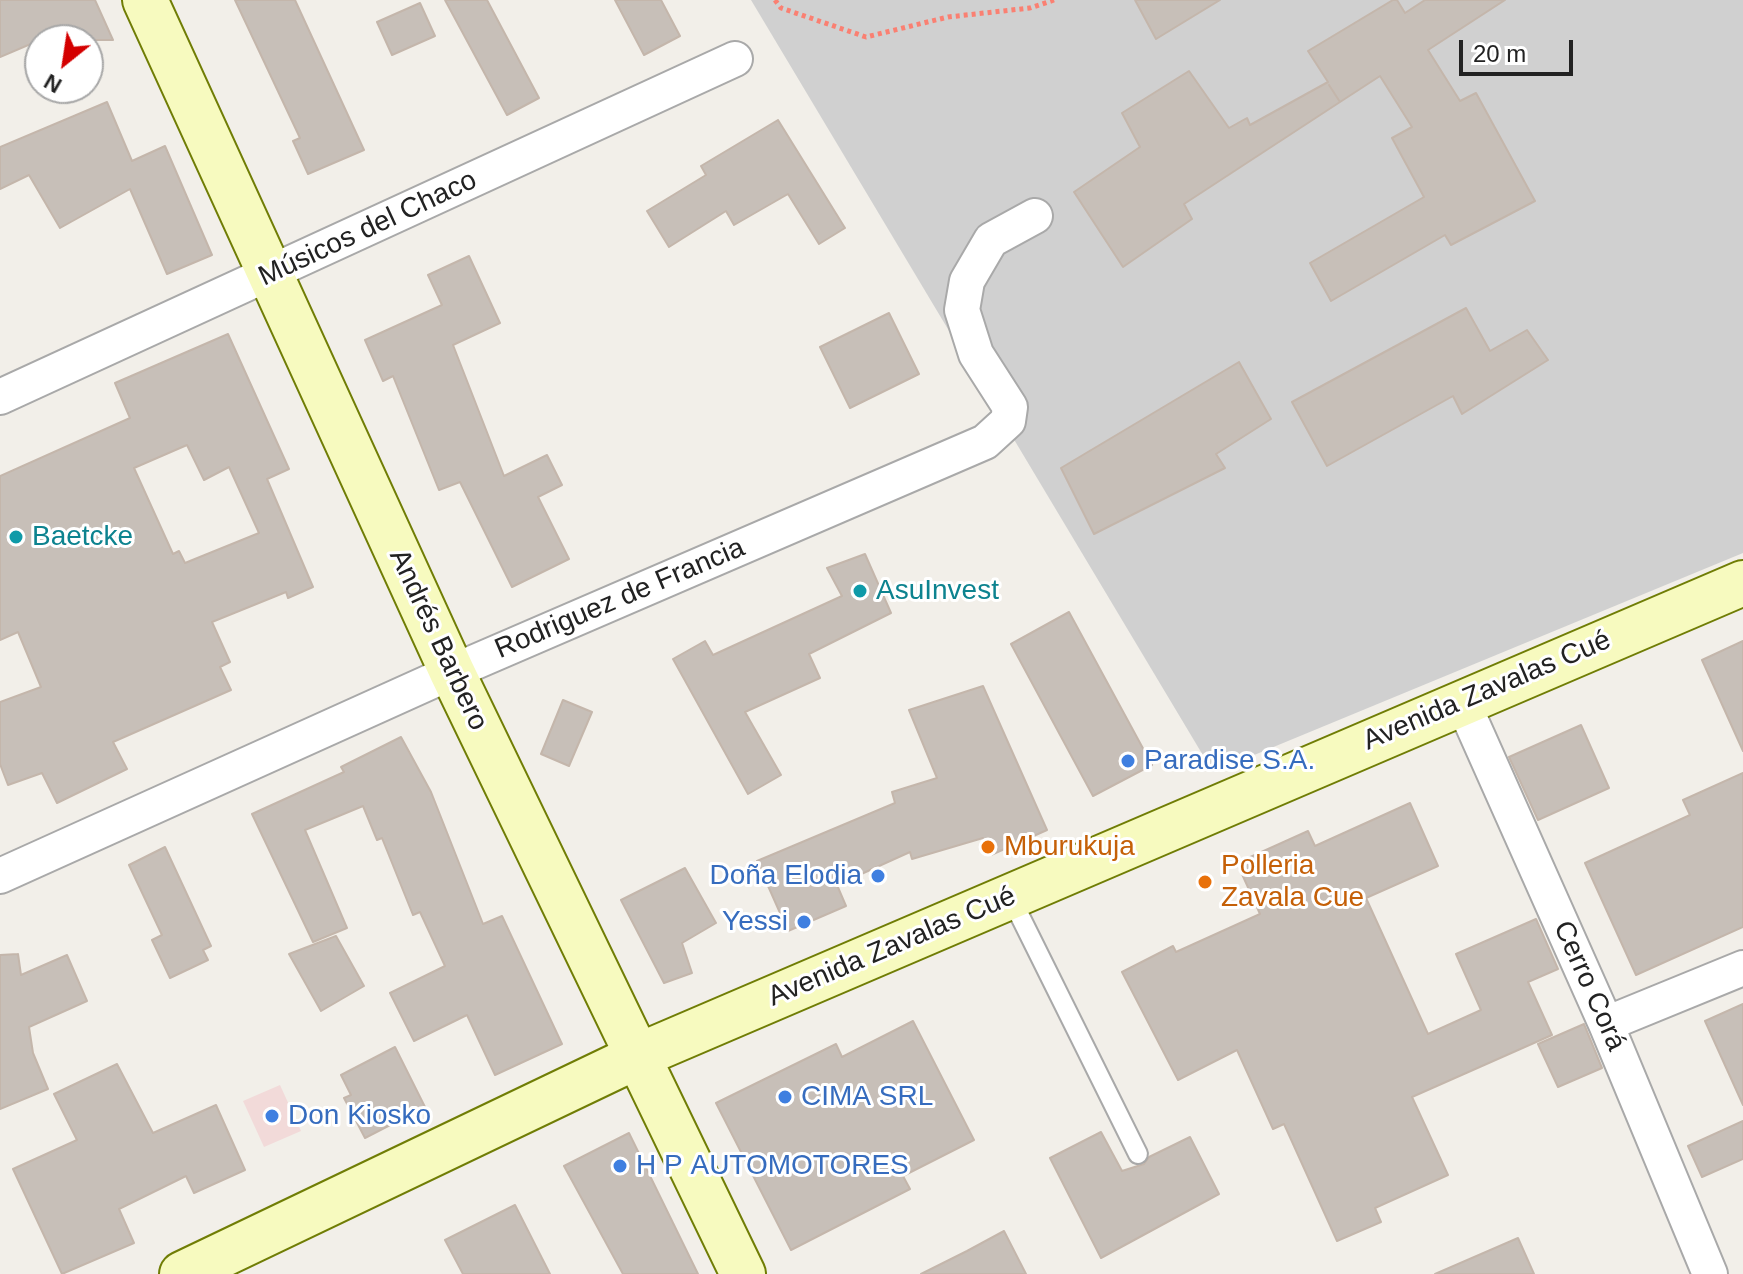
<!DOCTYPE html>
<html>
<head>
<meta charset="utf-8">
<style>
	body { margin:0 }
	#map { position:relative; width:1743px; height:1274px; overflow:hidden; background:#f2efe9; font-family:Helvetica,sans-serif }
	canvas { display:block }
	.north { position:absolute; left:24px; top:24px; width:80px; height:80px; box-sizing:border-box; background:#fff; border:2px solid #a7a7a7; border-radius:50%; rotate:210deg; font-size:22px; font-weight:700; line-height:32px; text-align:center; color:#222 }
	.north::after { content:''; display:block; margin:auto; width:28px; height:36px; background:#d40000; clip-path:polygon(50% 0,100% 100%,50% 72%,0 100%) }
	.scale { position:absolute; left:1459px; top:40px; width:114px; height:36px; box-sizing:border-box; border:4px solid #222; border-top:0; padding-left:10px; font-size:24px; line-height:28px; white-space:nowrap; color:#222; -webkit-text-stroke:6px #fff; paint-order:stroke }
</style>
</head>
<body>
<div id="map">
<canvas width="1743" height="1274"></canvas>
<div class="north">N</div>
<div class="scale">20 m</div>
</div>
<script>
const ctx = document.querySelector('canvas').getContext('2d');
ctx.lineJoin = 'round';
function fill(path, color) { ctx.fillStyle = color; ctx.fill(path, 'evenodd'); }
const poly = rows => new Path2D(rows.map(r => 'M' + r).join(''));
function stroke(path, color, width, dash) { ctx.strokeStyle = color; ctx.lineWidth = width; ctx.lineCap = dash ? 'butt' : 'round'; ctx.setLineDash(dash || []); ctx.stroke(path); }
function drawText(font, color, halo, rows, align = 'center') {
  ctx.font = font + ' Helvetica,sans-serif'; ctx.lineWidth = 6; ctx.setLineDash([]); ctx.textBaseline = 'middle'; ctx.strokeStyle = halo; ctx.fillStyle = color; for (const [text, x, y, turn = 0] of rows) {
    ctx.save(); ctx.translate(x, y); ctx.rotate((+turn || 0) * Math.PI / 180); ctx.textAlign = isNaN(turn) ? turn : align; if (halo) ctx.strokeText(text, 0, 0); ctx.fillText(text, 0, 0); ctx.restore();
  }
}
const commercial = poly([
	[280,1085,301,1131,264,1147,243,1101]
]);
const religious = poly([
	[751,0,1743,0,1743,553,1213,772]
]);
const building = poly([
	[0,0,95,0,113,40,40,40,0,57,0,0],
	[235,0,295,0,364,150,308,174,293,141,300,138,235,0],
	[445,0,487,0,539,98,507,115,445,0],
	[615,0,661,0,680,36,644,55,615,0],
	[1135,0,1220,0,1156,39,1135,0],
	[1393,0,1397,0,1405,13,1425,0,1505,0,1428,50,1460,101,1476,93,1535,201,1451,245,1445,235,1331,301,1310,263,1424,197,1392,138,1412,127,1380,76,1340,102,1329,85,1340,102,1184,204,1192,219,1123,267,1074,192,1140,147,1122,113,1189,71,1229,128,1247,118,1250,125,1328,82,1308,51,1393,0],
	[420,3,435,36,392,55,377,22,420,3],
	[107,102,132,161,165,146,212,255,167,274,130,189,60,228,29,175,0,189,0,147,107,102],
	[778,120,845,228,819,244,788,194,734,225,726,211,669,247,647,211,706,175,701,166,778,120],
	[469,256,500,323,453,345,504,476,547,455,562,485,538,497,569,559,512,587,460,482,439,490,393,376,383,381,365,340,442,305,428,275,469,256],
	[1466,308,1490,351,1527,330,1548,360,1462,414,1453,396,1327,466,1292,402,1466,308],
	[889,313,919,374,850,408,820,347,889,313],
	[228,334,289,469,267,479,313,587,288,598,286,592,212,622,230,662,220,667,231,690,113,742,127,769,57,803,42,773,8,785,0,764,0,702,41,687,18,632,0,640,0,476,130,418,115,383,228,334],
	[187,445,204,480,229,467,259,533,185,563,179,551,173,554,134,468,187,445],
	[1239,362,1271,419,1216,454,1225,468,1094,534,1061,468,1239,362],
	[865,554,891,613,809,654,820,678,745,712,781,775,748,794,673,659,705,641,713,655,842,596,827,568,865,554],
	[1069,612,1152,765,1093,796,1011,644,1069,612],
	[1743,641,1743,751,1702,660,1743,641],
	[983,686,1047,830,991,855,983,838,912,859,910,852,837,885,846,906,788,931,757,861,895,803,892,792,937,778,909,710,983,686],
	[563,700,592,712,569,766,541,754,563,700],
	[1581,725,1609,788,1538,820,1509,757,1581,725],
	[401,737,431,792,483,924,502,916,562,1044,495,1075,467,1015,414,1041,390,993,445,966,420,912,413,915,382,838,377,840,363,806,305,830,347,928,313,942,252,814,344,772,341,767,401,737],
	[1743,773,1743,927,1636,975,1585,863,1690,815,1683,800,1743,773],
	[1410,803,1438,866,1366,898,1428,1034,1481,1010,1456,954,1536,919,1558,969,1528,982,1552,1035,1412,1097,1448,1175,1375,1208,1381,1222,1337,1241,1284,1124,1273,1129,1237,1050,1178,1080,1122,972,1173,946,1176,952,1260,914,1237,863,1308,831,1315,846,1410,803],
	[165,847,211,946,203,950,208,960,170,978,152,940,162,935,129,865,165,847],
	[685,868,716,923,682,943,692,973,664,983,621,900,685,868],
	[336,936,364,986,321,1011,289,954,336,936],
	[18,954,21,975,67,955,87,1001,29,1027,33,1053,48,1089,0,1109,0,955,18,954],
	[1743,1004,1743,1105,1705,1021,1743,1004],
	[913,1021,974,1140,903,1176,910,1189,791,1250,716,1103,836,1044,842,1057,913,1021],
	[1584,1024,1602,1068,1558,1087,1538,1044,1584,1024],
	[395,1047,425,1107,365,1138,344,1098,351,1095,341,1075,395,1047],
	[117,1064,153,1133,216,1105,245,1170,194,1193,186,1176,119,1209,134,1243,62,1274,13,1169,77,1140,54,1094,117,1064],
	[1743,1121,1743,1159,1702,1177,1688,1146,1743,1121],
	[1101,1132,1122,1171,1144,1164,1149,1157,1190,1137,1219,1194,1101,1258,1050,1158,1101,1132],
	[629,1133,698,1274,623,1274,564,1166,629,1133],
	[515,1205,550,1274,463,1274,445,1240,515,1205],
	[1004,1231,1026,1274,921,1274,967,1251,1004,1231],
	[1518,1238,1534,1274,1435,1274,1518,1238]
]);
const path = poly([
	[775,0,781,8,866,37,948,17,1030,8,1054,0]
]);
const lane = poly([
	[1010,896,1138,1154]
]);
const street = poly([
	[0,397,735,59],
	[1462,701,1606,1024,1710,1274],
	[0,876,452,672,985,442,1008,421,1010,407,976,354,962,310,967,281,991,240,1035,216],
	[1606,1024,1743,968]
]);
const secondary = poly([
	[145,0,452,672,743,1274],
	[182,1274,638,1056,1743,583]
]);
const markers = [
	[16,537,8,"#0f9aa8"],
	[860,591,8,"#0f9aa8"],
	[1128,761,8,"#3f7fe0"],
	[988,847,8,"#e8710a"],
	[878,876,8,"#3f7fe0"],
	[1205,882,8,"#e8710a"],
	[804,922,8,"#3f7fe0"],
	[785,1097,8,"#3f7fe0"],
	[272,1116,8,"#3f7fe0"],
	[620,1166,8,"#3f7fe0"]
];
const streetNames = [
	["Músicos del Chaco",368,229,-25],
	["Rodriguez de Francia",620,599,-23],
	["Andrés Barbero",438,640,65],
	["Avenida Zavalas Cué",1487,691,-23],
	["Avenida Zavalas Cué",892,947,-23],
	["Cerro Corá",1589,986,66]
];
const cultureNames = [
	["Baetcke",32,537],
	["AsuInvest",876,591]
];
const shopNames = [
	["Paradise S.A.",1144,761],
	["Doña Elodia",862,876,"right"],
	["Yessi",788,922,"right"],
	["CIMA SRL",801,1097],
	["Don Kiosko",288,1116],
	["H P AUTOMOTORES",636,1166]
];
const foodNames = [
	["Mburukuja",1004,847],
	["Polleria",1221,866],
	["Zavala Cue",1221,898]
];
fill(commercial, '#f2dad9');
fill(religious, '#d0d0d0');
fill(building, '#c7bfb8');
stroke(building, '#c4b6ab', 2);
stroke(lane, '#a9a9a9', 22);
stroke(street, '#a9a9a9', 38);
stroke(secondary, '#707d05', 48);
stroke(path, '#fa8072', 5, [4, 4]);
stroke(lane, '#fff', 18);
stroke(street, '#fff', 34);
stroke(secondary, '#f7fabf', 44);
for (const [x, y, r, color] of markers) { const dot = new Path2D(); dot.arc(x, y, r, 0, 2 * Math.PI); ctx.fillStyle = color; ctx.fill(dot); stroke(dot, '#fff', 3); }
drawText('28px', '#222', '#fff', streetNames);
drawText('28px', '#0d838f', '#fff', cultureNames, 'left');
drawText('28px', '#366cbe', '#fff', shopNames, 'left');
drawText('28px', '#c56008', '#fff', foodNames, 'left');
</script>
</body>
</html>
